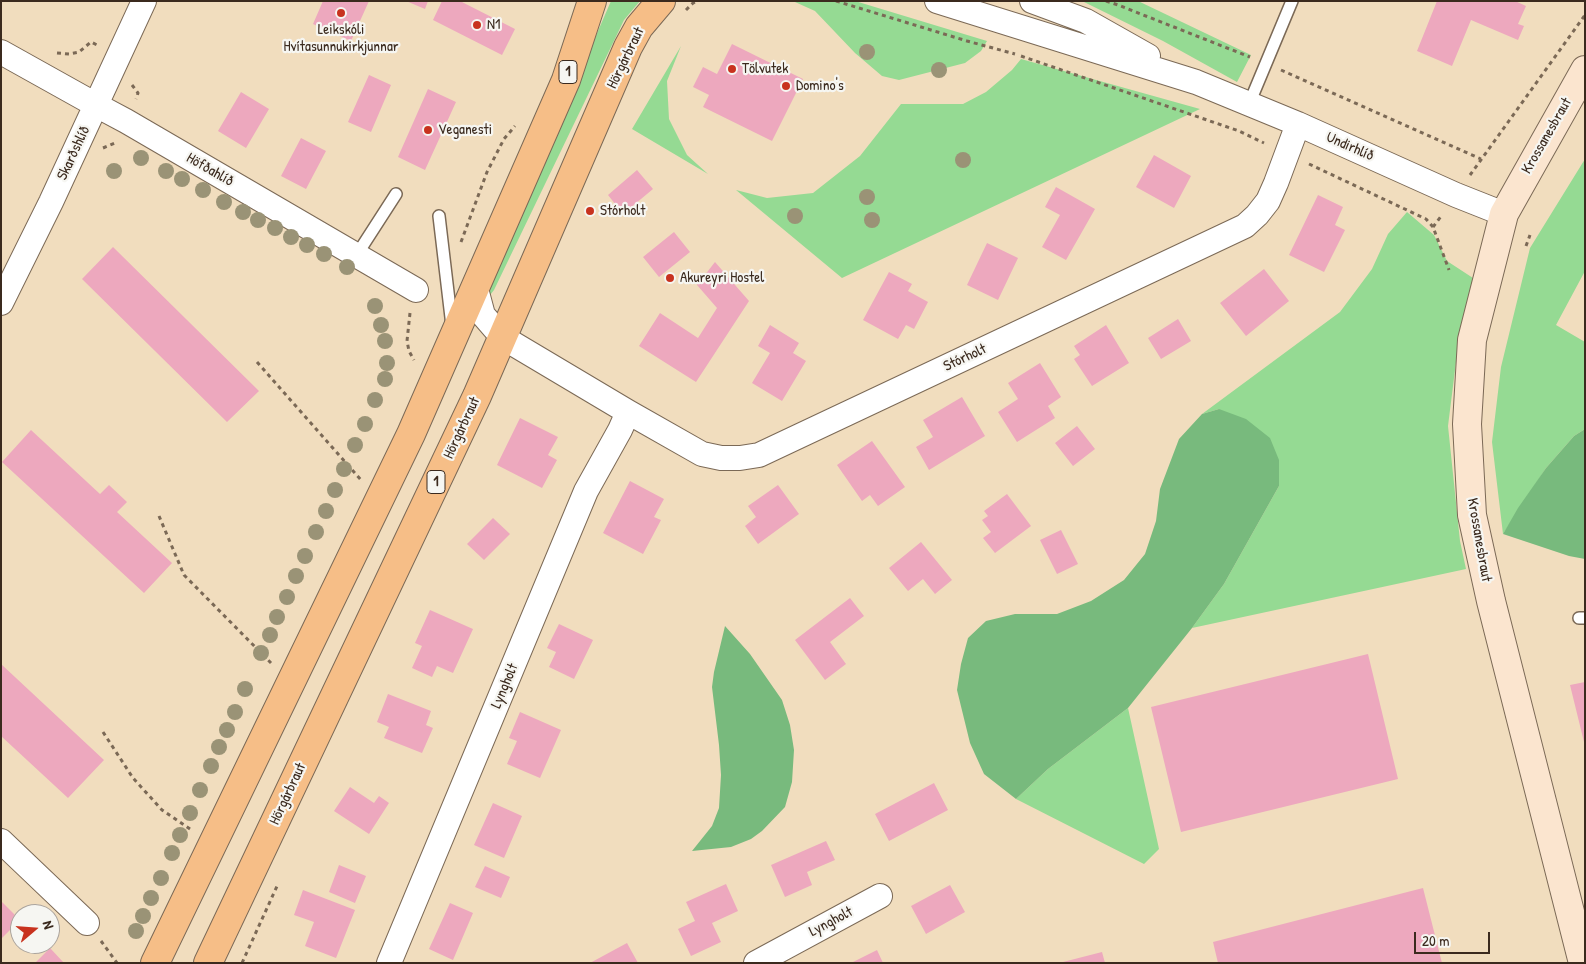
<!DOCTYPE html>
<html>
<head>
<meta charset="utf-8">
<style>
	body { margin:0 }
	#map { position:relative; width:1586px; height:964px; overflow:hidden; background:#f1ddbe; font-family:"Patrick Hand",sans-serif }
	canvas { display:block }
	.frame { position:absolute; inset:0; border:2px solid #3b2a1e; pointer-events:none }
	.north { position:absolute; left:10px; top:904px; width:50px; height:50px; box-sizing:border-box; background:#f6f6f2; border:1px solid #aba49d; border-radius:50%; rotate:72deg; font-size:14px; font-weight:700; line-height:20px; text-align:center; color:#3b2a1e }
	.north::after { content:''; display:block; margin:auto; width:18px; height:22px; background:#c8321e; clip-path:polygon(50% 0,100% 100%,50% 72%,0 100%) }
	.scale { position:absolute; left:1414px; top:932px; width:76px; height:22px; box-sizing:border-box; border:2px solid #3b2a1e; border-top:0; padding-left:6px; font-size:15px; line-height:18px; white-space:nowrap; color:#3b2a1e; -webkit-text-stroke:4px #f6f6f2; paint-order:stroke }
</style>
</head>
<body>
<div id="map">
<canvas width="1586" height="964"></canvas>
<div class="frame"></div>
<div class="north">N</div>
<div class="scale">20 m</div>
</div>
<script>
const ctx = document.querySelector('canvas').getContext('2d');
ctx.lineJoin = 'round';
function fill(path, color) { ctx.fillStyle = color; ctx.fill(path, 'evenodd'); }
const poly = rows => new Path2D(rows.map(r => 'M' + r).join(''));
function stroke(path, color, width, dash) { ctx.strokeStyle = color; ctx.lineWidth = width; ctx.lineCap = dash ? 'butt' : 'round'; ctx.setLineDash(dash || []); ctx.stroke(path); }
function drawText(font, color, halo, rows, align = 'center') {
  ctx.font = font + ' "Patrick Hand",sans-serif'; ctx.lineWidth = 4.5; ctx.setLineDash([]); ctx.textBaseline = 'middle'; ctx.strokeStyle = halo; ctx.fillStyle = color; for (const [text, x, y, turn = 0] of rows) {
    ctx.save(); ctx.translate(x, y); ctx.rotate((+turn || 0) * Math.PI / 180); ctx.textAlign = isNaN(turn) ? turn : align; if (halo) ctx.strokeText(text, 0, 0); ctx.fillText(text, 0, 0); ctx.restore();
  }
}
const green = poly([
	[611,1,640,1,624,20,494,290,483,304,487,287],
	[786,1,855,1,987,41,981,51,965,63,899,80,882,76,855,53,815,11,795,2],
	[1082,1,1138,1,1251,55,1237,82,1163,41],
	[681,46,667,81,669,119,687,155,708,174,632,129],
	[1021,59,1200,109,842,278,736,190,767,198,813,193,860,156,901,104,963,104,986,92,1012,70],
	[1585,159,1585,271,1556,325,1585,342,1585,429,1574,436,1546,468,1503,534,1492,442,1501,367,1530,248],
	[1407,212,1434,235,1447,261,1473,278,1459,338,1448,426,1460,541,1466,569,1192,628,1224,584,1279,486,1219,409,1202,414,1340,312,1372,269,1388,234],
	[1128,708,1159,849,1144,864,1016,799,1048,769]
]);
const forest = poly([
	[1219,409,1246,419,1270,438,1279,460,1279,486,1224,584,1192,628,1128,708,1048,769,1016,799,984,774,970,743,957,690,961,664,968,638,986,621,1015,614,1057,614,1091,601,1124,580,1145,554,1156,521,1160,489,1179,439,1202,414],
	[1585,429,1585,559,1569,556,1503,534,1518,508,1546,468,1574,436],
	[725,626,750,654,782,700,790,725,794,750,792,782,785,807,762,831,751,839,731,847,692,851,712,826,719,808,721,775,719,745,712,687,714,672]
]);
const building = poly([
	[323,1,369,1,351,41,313,24],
	[406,1,428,1,425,9],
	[442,1,460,1,515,29,502,55,433,20],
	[1437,1,1515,1,1526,6,1518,24,1524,26,1518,40,1471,20,1452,66,1417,51],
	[732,44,803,79,772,141,703,107,709,95,693,87,703,67,717,74],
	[369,75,391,85,371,132,348,122],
	[428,89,456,102,425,170,398,157],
	[241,92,269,109,246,148,218,131],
	[301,138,326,151,306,189,281,176],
	[1154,155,1191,176,1174,208,1136,187],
	[637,170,653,189,623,214,608,195],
	[1056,187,1095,209,1066,260,1042,247,1060,215,1045,207],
	[1318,195,1343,207,1335,225,1345,230,1324,272,1289,255],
	[674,232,690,252,659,277,643,257],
	[987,243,1018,258,998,300,967,285],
	[113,247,259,391,227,422,82,279],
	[715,262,749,301,696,382,639,346,660,313,698,338,717,308,697,285],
	[1264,269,1289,301,1246,336,1220,303],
	[889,272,912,284,908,291,928,302,914,329,906,325,898,339,863,320],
	[1178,319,1191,341,1161,359,1148,338],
	[770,325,799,343,793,353,806,361,782,401,752,383,770,353,758,346],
	[1106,325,1129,363,1092,386,1074,359,1080,355,1074,346],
	[1040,363,1061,397,1048,406,1055,418,1017,442,998,412,1018,399,1008,383],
	[962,397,985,436,929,470,916,447,933,437,923,420],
	[520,418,558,437,548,455,557,460,542,488,497,465],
	[1077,426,1095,449,1073,466,1055,443],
	[31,430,100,494,109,485,127,502,117,512,172,563,144,593,2,462],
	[872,441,905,487,878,506,870,495,862,501,837,465],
	[630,481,664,499,654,517,661,520,643,554,603,533],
	[778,485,799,514,758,544,745,526,756,517,748,506],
	[1007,494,1031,526,995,553,983,538,991,532,982,520,988,516,984,511],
	[493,518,510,534,484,560,467,544],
	[1061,530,1078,564,1057,574,1040,540],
	[921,542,952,580,935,594,923,579,908,591,889,568],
	[850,598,864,616,830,642,846,664,825,680,795,640],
	[430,610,473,629,453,673,437,666,432,677,412,668,422,646,415,643],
	[559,624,593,640,574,679,549,667,556,652,547,648],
	[1368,654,1398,779,1181,832,1151,707],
	[1,664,104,760,68,798,1,736],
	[1585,682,1585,742,1584,742,1570,685],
	[388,694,431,711,426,725,433,728,422,753,384,738,389,727,377,722],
	[520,712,561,730,540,778,507,764,517,741,509,738],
	[934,783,948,810,889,841,875,814],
	[350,787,374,803,379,796,389,803,369,834,334,811],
	[493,803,522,816,504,858,474,845],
	[826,841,835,860,807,872,812,885,785,897,771,865],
	[339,865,366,876,355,903,329,892],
	[485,866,510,877,501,898,475,887],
	[726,884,738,911,712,923,721,942,691,956,678,929,695,921,686,902],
	[950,885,965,912,926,934,911,906],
	[1423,888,1442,963,1218,963,1213,942],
	[303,890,355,910,336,958,305,946,314,922,294,915],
	[1,901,20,920,1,939],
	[450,903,473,913,453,960,429,949],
	[627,943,638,963,590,963],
	[50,948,64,963,35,963],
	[877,950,883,963,851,963],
	[1102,952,1105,963,1063,963,1063,962]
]);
const path = poly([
	[836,1,967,41,1015,54],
	[1106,1,1118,5,1250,57],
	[686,10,693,3,698,1],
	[57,53,69,54,79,52,91,42,97,45],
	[1021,56,1239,131,1264,143],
	[1281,70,1481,159],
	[132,85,138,93,136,99],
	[103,148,115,143],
	[1309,164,1426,219,1433,227,1449,270],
	[1470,175,1585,15],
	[1433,227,1442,215],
	[461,242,487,172,504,139,515,126],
	[1526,246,1530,235],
	[410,313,407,341,409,351,414,360],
	[257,362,361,480],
	[159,516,184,575,271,663],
	[103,732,133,778,162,810,190,829],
	[101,941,117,963],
	[242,963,278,884]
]);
const lane = poly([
	[1249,104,1292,1],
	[439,216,452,326],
	[356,256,396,194],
	[1579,618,1585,618]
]);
const street = poly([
	[937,1,1196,82,1298,124,1456,195,1504,214],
	[1032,1,1086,21,1148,56],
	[1,52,96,105,126,121,416,290],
	[475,285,483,315,502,337,628,412,702,454,721,458,740,458,759,455,1245,226,1257,215,1268,201,1276,183,1298,124],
	[1,303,51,202,144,1],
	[1,841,87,923],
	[389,963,586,491,620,430,628,412],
	[756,963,880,896]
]);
const secondary = poly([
	[1583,963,1491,601,1472,515,1467,424,1472,340,1504,214,1585,70]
]);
const highway = poly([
	[155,963,411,434,566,80,592,1],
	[208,963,477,396,628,47,639,27,661,1]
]);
const trees = [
	[867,52],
	[939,70],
	[141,158],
	[963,160],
	[114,171],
	[166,171],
	[182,179],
	[203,190],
	[867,197],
	[224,202],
	[243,212],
	[795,216],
	[258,220],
	[872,220],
	[275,228],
	[291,237],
	[307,245],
	[324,254],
	[347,267],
	[375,306],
	[381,325],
	[385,341],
	[387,363],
	[385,379],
	[375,400],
	[365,424],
	[355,445],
	[344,469],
	[335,490],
	[326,511],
	[316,532],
	[305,556],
	[296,576],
	[287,597],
	[277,617],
	[270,635],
	[261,653],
	[245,689],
	[235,712],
	[227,730],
	[219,747],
	[211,766],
	[200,790],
	[190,813],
	[180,835],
	[172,853],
	[161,878],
	[151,898],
	[143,916],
	[136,931]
];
const markers = [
	[341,13,5,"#c8321e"],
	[477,25,5,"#c8321e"],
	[732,69,5,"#c8321e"],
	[786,86,5,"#c8321e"],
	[428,130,5,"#c8321e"],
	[590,211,5,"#c8321e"],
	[670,278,5,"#c8321e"]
];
const shields = [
	[568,72,18],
	[436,482,18]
];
const shieldNames = [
	["1",568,72],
	["1",436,482]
];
const poiNames = [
	["N1",487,25],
	["Leikskóli",341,30,"center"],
	["Hvítasunnukirkjunnar",341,47,"center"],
	["Tölvutek",742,69],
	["Domino's",796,86],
	["Veganesti",438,130],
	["Stórholt",600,211],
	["Akureyri Hostel",680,278]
];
const streetNames = [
	["Hörgárbraut",626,58,-64],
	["Krossanesbraut",1547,136,-60],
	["Undirhlíð",1350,147,24],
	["Skarðshlíð",74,153,-65],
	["Höfðahlíð",210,170,30],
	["Stórholt",965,358,-25],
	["Hörgárbraut",462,428,-65],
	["Krossanesbraut",1479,540,80],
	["Lyngholt",505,686,-67],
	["Hörgárbraut",288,794,-65],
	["Lyngholt",831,922,-28]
];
fill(green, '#95da93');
fill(forest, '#78ba7d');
fill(building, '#eda8be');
stroke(lane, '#7b6956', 14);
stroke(street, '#7b6956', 26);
stroke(secondary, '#7b6956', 30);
stroke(highway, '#7b6956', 30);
stroke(path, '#7b6956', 3, [4, 4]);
stroke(lane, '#fff', 11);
stroke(street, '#fff', 24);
stroke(secondary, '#fbe5cf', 28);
stroke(highway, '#f6be87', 28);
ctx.fillStyle = '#9a9376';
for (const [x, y] of trees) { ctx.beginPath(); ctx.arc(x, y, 8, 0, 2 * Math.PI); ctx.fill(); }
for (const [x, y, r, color] of markers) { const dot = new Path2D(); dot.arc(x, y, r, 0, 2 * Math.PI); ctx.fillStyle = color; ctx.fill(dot); stroke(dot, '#f6f6f2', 2); }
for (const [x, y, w] of shields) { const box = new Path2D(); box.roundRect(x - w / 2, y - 11.5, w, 23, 4); ctx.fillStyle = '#f6f6f2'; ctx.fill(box); stroke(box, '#3b2a1e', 1); }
drawText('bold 14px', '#3b2a1e', null, shieldNames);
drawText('15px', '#3b2a1e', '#f6f6f2', poiNames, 'left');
drawText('15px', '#3b2a1e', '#f6f6f2', streetNames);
</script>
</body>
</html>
